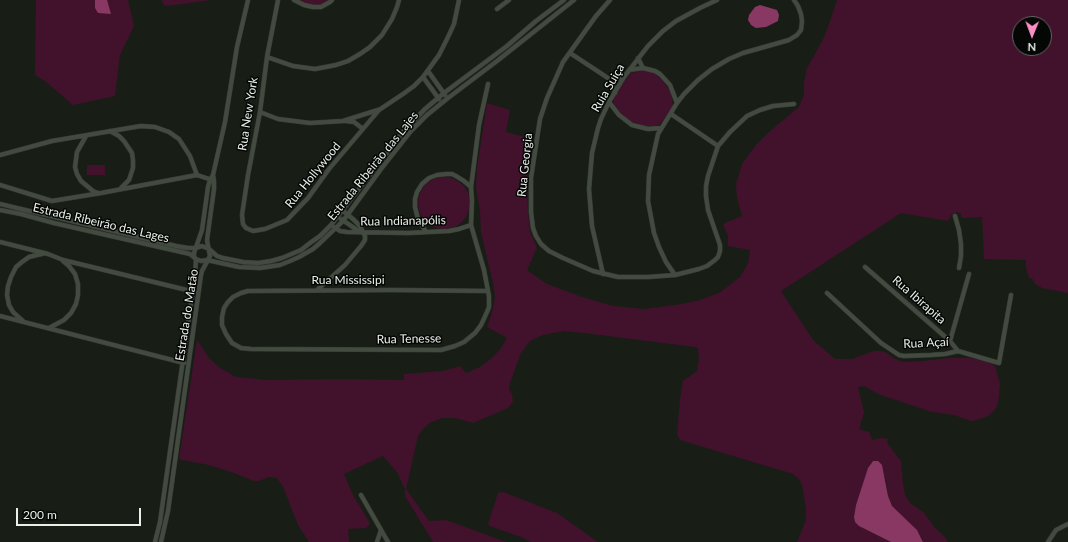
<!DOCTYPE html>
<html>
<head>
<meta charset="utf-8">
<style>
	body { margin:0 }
	#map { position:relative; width:1068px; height:542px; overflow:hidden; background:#181e16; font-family:Lato,sans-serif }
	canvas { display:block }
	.north { position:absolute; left:1012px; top:16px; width:40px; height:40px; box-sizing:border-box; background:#050705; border:1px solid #616460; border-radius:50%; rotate:181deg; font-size:11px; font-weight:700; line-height:16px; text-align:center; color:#eaefe9 }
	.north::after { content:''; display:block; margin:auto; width:14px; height:18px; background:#fb8fc4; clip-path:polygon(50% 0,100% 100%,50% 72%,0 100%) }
	.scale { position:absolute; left:16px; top:508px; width:125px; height:18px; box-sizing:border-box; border:2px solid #eaefe9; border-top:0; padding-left:5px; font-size:12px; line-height:14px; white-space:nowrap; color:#eaefe9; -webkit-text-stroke:3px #050705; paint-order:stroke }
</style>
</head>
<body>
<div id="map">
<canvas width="1068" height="542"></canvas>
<div class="north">N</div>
<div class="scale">200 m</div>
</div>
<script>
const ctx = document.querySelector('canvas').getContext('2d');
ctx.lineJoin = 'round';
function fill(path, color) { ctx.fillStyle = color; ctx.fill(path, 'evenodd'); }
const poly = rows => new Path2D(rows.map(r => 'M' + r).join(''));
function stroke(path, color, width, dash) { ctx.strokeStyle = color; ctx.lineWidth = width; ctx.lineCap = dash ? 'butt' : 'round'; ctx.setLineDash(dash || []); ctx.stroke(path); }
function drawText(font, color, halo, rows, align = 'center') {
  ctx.font = font + ' Lato,sans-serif'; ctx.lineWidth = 3; ctx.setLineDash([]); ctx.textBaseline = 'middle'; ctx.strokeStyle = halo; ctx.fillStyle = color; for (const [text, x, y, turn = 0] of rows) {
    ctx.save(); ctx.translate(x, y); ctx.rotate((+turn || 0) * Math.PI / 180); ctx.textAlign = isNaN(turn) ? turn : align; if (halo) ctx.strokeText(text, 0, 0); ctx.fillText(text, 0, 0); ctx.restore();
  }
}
const green = poly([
	[36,0,128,0,134,26,120,55,115,96,73,105,45,81,35,75],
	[161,0,210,0,183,4,165,6],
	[296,0,331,0,320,6,312,6],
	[837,0,1068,0,1068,293,1042,288,1035,284,1032,278,1029,278,1026,268,1026,260,984,259,982,217,961,218,961,214,957,212,951,215,948,221,901,213,781,291,813,340,835,359,852,359,874,351,881,351,887,353,893,358,903,362,923,361,950,358,970,358,987,362,995,366,1000,384,999,396,997,406,993,412,988,416,973,421,968,420,954,415,932,412,878,394,864,386,858,387,864,413,859,429,869,432,872,440,881,438,888,439,887,443,901,461,903,484,905,494,910,503,924,513,935,528,945,537,948,542,923,542,922,538,913,526,903,517,892,506,888,496,886,480,878,461,873,461,870,464,856,505,854,517,855,522,859,526,891,542,797,542,806,520,806,510,803,489,800,480,793,474,680,440,677,434,680,399,683,381,697,371,699,359,698,348,695,347,584,333,563,331,543,335,530,341,521,353,510,383,509,389,512,394,513,402,508,408,473,423,455,418,442,418,430,423,423,429,418,436,406,489,429,521,446,520,506,542,433,542,405,496,405,489,397,472,383,456,344,474,353,495,370,523,366,528,348,529,349,542,309,542,298,525,283,487,277,478,269,477,259,481,254,481,234,473,209,465,182,460,179,459,197,340,209,358,220,368,236,377,266,380,342,379,404,380,404,374,443,371,460,366,466,373,480,367,492,358,501,348,507,338,487,327,492,313,495,297,493,283,481,232,480,211,476,187,477,168,487,103,510,110,506,132,532,139,527,178,528,212,530,232,537,248,527,270,547,284,582,297,613,306,624,307,644,309,675,305,697,301,719,293,727,287,740,277,748,263,750,250,728,246,728,236,723,224,742,216,737,198,736,184,742,164,756,145,770,131,799,107,804,94,804,83,807,68,815,54,824,37,829,24],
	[1020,24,1044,24,1044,48,1020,48],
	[644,70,654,73,660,78,668,88,672,97,673,106,670,111,660,124,655,126,644,126,630,121,621,114,614,104,614,98,620,87,631,73],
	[87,165,105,165,105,175,87,175],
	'418 203a26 26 0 1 1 52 0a26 26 0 1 1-52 0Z',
	[503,492,557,513,598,542,531,542,523,538,490,526,488,524,498,493]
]);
const water = poly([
	[95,0,107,0,111,14,98,13,95,8],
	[760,5,777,10,779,15,778,21,766,27,756,28,751,25,748,20,749,15,755,7],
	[873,461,878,461,882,465,888,496,892,506,917,530,923,542,891,542,859,526,855,522,854,517,856,505,868,468]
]);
const street = poly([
	[278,0,267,57,260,112,248,175,242,215,243,224,246,228,253,231,265,229,287,220,308,198,329,169,379,110,403,94,414,86,423,77,439,55,448,37,454,24,459,0],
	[294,0,304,5,313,7,321,7,330,2,332,0],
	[610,0,596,16,563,62,547,98,540,119,531,178,531,212,533,228,536,236,541,244,549,251,563,258,593,271,618,277,648,277,675,275,699,269,707,266,715,260,718,257,720,251,720,245,708,210,706,196,706,186,708,176,718,146,730,132,747,116,760,110,773,106,794,104],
	[497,9,509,0],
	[570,53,611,80],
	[267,57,293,66,315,69,336,65,348,61,360,54,370,47,382,35,392,19,397,7,399,0],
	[638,58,643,68],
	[629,70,643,68,655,71,660,74,670,85,677,103],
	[428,71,445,95],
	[423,77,439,99],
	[611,80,624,77],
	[611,80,615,93],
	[609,102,619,115,632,125,648,129,661,128],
	[260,112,278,119,310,123,343,121,378,110],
	[671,114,718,146],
	[346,121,354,122,363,129],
	[110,131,119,136,124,141,132,153,133,160,133,168,129,180,121,188],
	[86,136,77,152,75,167,77,174,81,181,93,191,98,193],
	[0,155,52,141,141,126,155,127,169,132,179,139,190,156,197,175,101,193,52,201,0,185],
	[197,175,212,180],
	[0,204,176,246,188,248,196,248,202,246,209,249,217,256,223,258,243,262,258,263,271,261,282,258,301,250,310,243,320,236,331,225,403,132,425,109,444,93,507,46,536,21,564,0],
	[0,210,21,214,54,223,190,254,196,259,201,261,207,260,239,267,260,268,280,265,290,261,299,257,313,249,320,243,343,221,381,169,411,131,427,115,448,98,497,61,574,0],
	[955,216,959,230,961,244,961,256,959,268],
	[341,219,360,232],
	[334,227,340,231,347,232,408,233,449,231,459,229,471,225],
	[426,232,418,219,415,207,415,199,417,192,422,184,429,178,437,175,446,174,452,174,456,176,464,181,471,187],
	[0,242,48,254,63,260,195,292],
	[865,267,950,341,958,351],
	[603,274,592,226,589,189,592,153,598,128,601,119,609,102,624,77,648,46,663,31,676,21,700,8,717,0],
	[675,275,666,262,659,247,654,233,648,201,649,175,658,134,677,103,684,94,698,80,712,69,729,59,743,53,782,42,789,40,797,35,801,30,802,21,801,14,798,6,794,0],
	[317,290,345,265,361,246,365,240,365,236,360,226,353,219,342,210],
	[488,291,392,290,248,291,241,293,233,297,228,302,224,308,222,317,222,325,226,334,232,343,241,348,251,349,441,350,455,346,464,342,475,333,481,325,487,312,489,307,489,296,488,291,484,270,471,225,472,201,471,187,479,125,488,84],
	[827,293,881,343,899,355,904,356,931,355,945,354,958,351,999,363,1011,295],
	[0,316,184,363],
	[23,321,13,312,9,305,7,295,8,286,11,277,16,267,22,262,29,257,37,255,42,254],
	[49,328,64,320,71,313,76,304,78,295,78,284,75,274,69,266,63,261],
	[950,341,969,274],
	[361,495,388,542],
	[155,542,160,522,195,275,196,259,194,257,194,253,202,230,208,187,210,180,213,175],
	[161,542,168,511,201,275,202,271,210,256,207,240,214,189,214,181,213,175,225,122,237,47,248,0],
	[377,542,381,530],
	[1048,542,1056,530,1068,524]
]);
const streetNames = [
	["Ruia Suiça",608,88,-60],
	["Rua New York",248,114,-81],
	["Rua Georgia",525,165,-84],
	["Estrada Ribeirão das Lajes",373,166,-51],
	["Rua Hollywood",313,175,-51],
	["Rua Indianapólis",403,221,-1],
	["Estrada Ribeirão das Lages",101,223,13],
	["Rua Mississipi",348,280],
	["Rua Ibirapita",919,300,41],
	["Estrada do Matão",187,315,-81],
	["Rua Tenesse",409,339,-1],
	["Rua Açaí",926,343,-3]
];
fill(green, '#42112c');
fill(water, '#893863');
stroke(street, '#373b36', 5);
stroke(street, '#434a40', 4);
drawText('12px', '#eaefe9', '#050705', streetNames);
</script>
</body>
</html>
